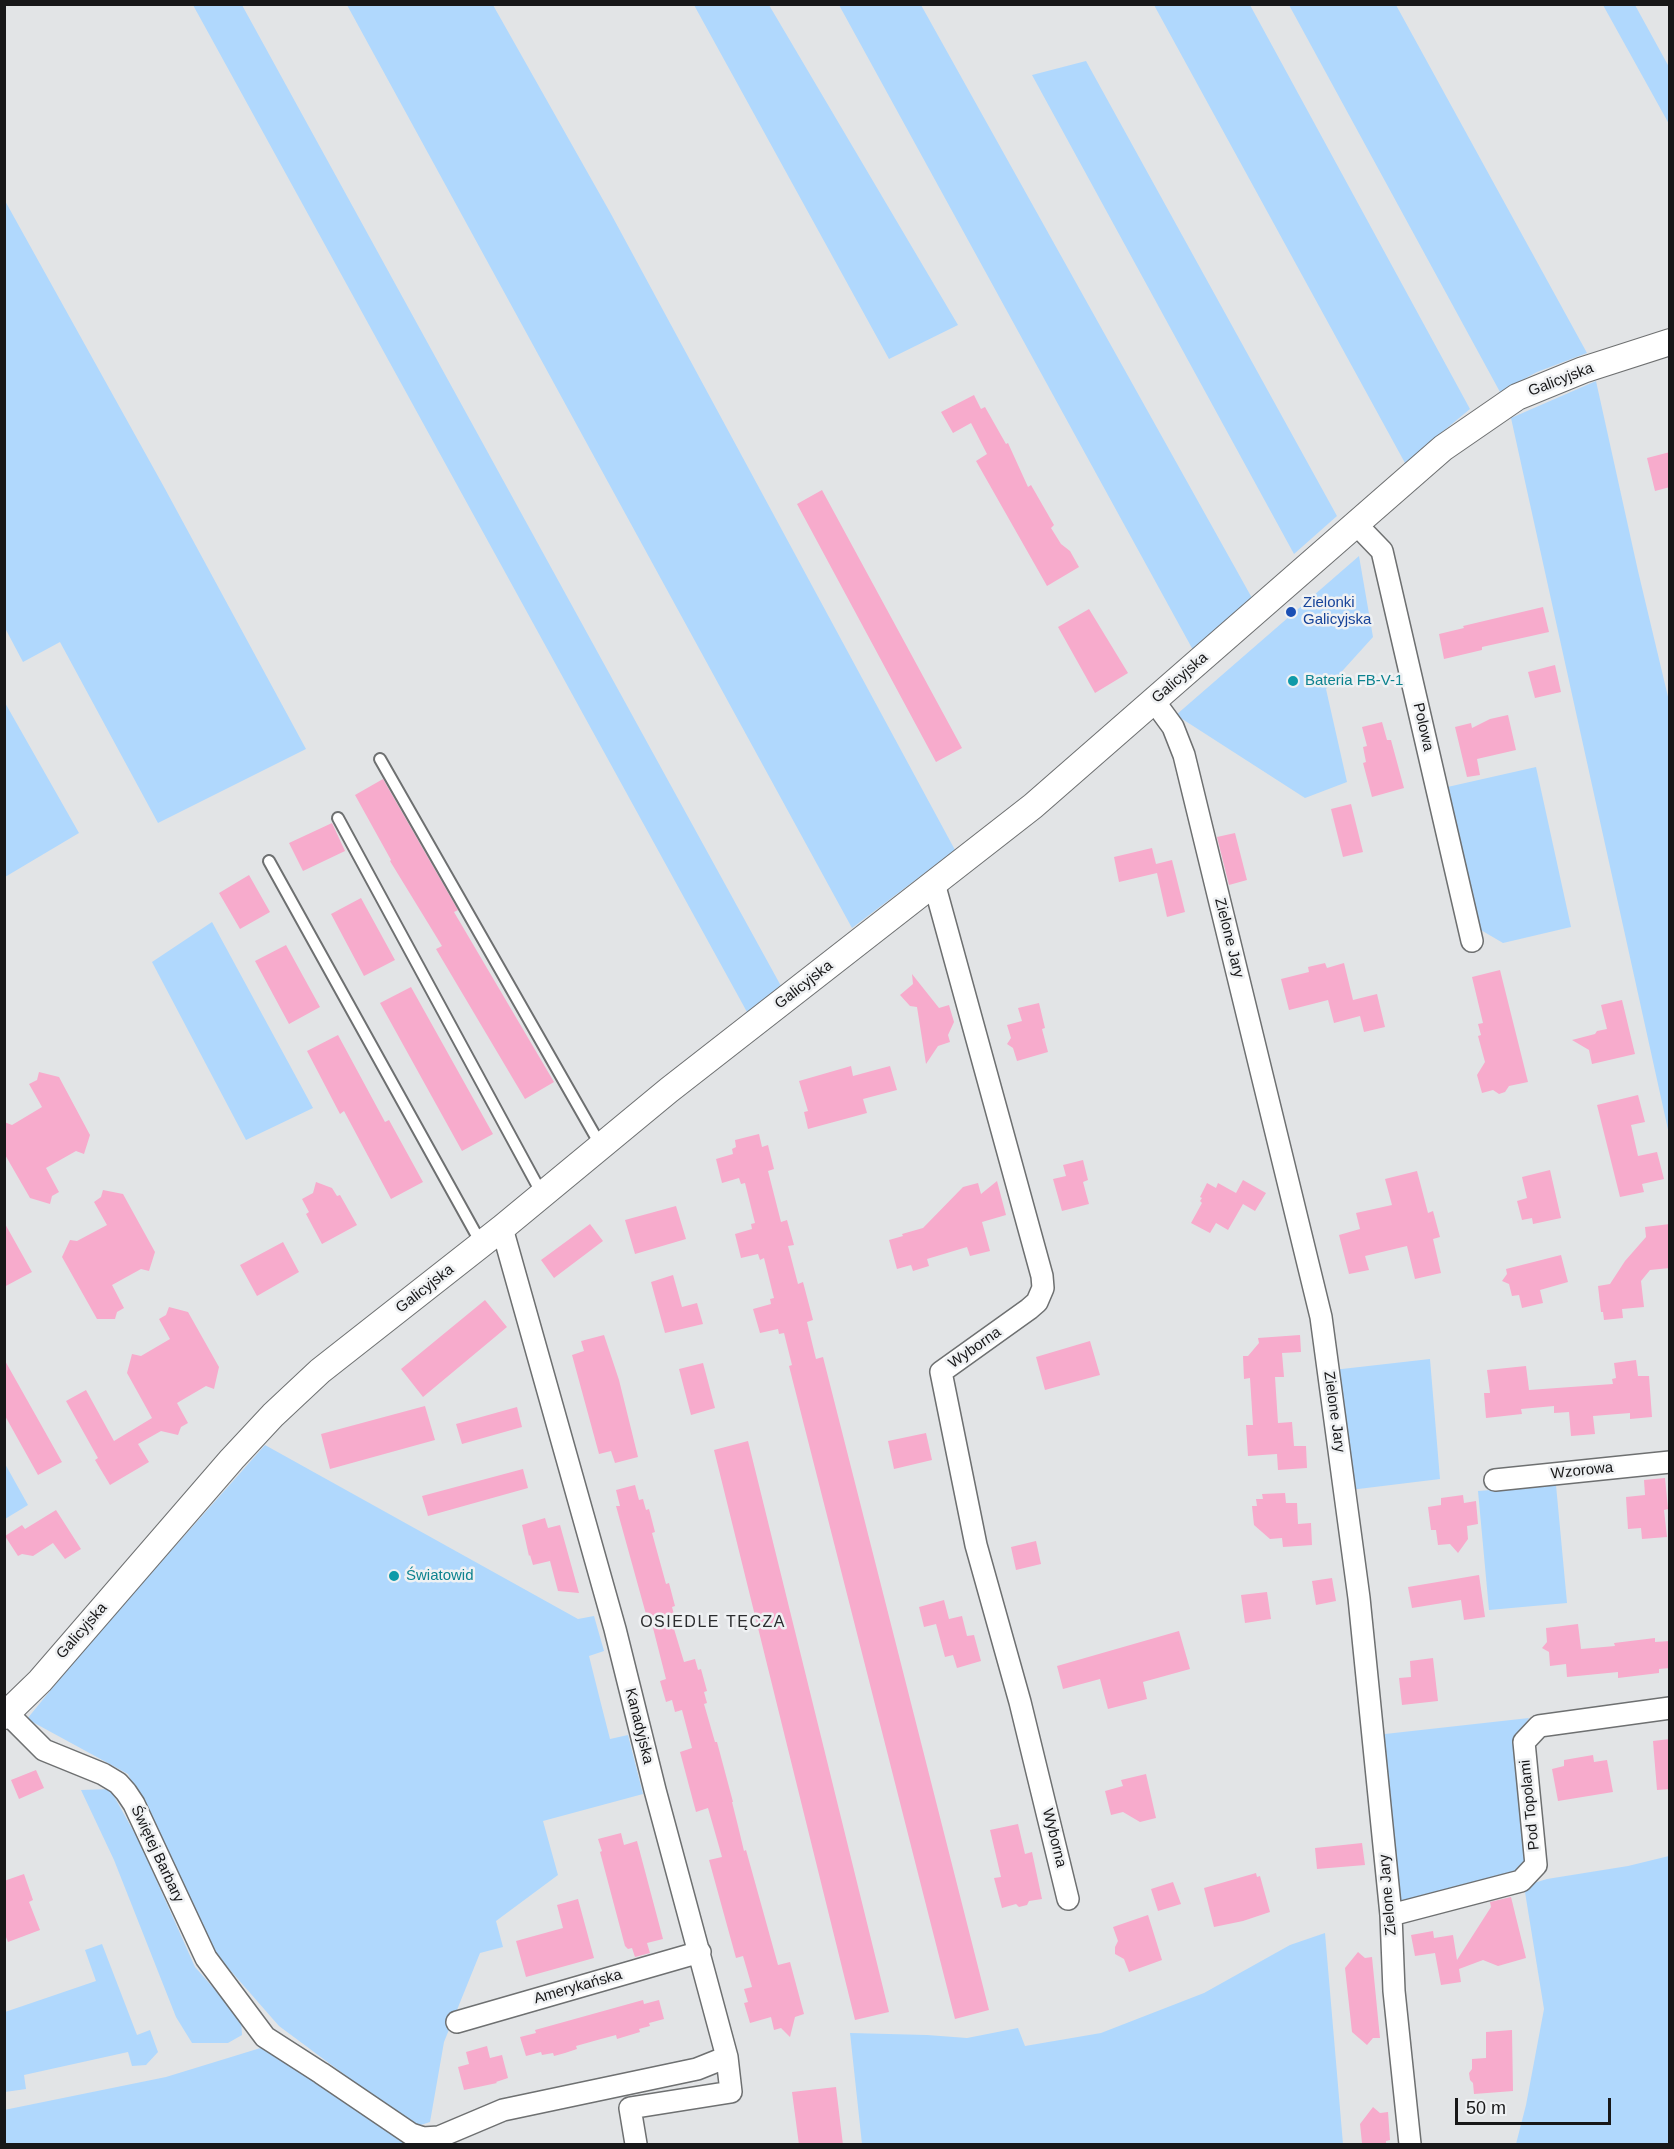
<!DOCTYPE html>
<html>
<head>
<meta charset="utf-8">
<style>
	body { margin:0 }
	#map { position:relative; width:1674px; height:2149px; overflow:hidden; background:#e2e4e6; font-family:Helvetica,sans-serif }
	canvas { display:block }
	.frame { position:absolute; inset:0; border:6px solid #171718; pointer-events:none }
	.scale { position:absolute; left:1455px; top:2098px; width:156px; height:27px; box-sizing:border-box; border:3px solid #171718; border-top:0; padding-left:8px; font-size:18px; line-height:21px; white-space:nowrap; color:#171718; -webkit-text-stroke:4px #eff1f3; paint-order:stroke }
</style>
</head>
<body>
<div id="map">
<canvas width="1674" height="2149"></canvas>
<div class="frame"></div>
<div class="scale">50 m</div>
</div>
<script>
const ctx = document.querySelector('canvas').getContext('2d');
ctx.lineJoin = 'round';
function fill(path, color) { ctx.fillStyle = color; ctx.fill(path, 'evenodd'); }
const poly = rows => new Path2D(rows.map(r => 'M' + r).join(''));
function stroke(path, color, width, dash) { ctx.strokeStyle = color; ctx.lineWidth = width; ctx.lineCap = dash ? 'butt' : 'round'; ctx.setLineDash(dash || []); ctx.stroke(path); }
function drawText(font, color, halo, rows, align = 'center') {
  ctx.font = font + ' Helvetica,sans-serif'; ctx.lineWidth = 5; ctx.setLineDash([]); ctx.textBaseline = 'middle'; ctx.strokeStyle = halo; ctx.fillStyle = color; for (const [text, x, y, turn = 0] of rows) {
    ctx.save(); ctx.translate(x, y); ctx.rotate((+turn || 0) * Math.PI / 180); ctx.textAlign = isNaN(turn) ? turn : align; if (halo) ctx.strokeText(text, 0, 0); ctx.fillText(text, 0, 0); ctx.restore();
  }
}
const green = poly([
	[193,5,242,5,781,986,747,1012],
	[347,5,493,5,611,214,955,850,852,928],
	[694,5,769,5,958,325,889,359],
	[839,5,921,5,1252,598,1193,650],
	[1154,5,1250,5,1470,409,1405,463],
	[1289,5,1396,5,1587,353,1537,372,1500,392],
	[1603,5,1635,5,1669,67,1669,124],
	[1086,61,1337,516,1294,554,1032,75],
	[4,199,164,487,306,749,158,823,60,642,23,662,5,628],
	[1596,381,1638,571,1669,701,1669,1134,1511,418],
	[1359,556,1373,637,1326,689,1347,782,1305,798,1176,715],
	[4,701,79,833,5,877,4,877],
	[1536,767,1571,927,1503,943,1474,926,1443,788],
	[212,922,313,1108,246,1140,152,962],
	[1430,1359,1440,1479,1350,1490,1333,1370],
	[265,1445,578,1619,594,1616,604,1651,589,1656,599,1696,610,1739,628,1735,643,1794,543,1821,558,1875,496,1921,503,1947,480,1953,444,2042,430,2122,415,2127,279,2026,215,1953,128,1774,27,1719,90,1642],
	[4,1462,28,1505,5,1519,4,1519],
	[1556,1485,1567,1603,1489,1610,1478,1491],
	[1529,1718,1517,1737,1526,1859,1515,1877,1401,1904,1394,1896,1376,1735],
	[110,1789,139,1841,195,1967,241,2019,242,2035,228,2043,192,2043,176,2017,114,1860,81,1790],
	[1669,1856,1669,2144,1516,2144,1526,2105,1544,2009,1524,1886,1547,1879,1628,1866],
	[1325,1933,1343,2144,862,2144,850,2033,927,2035,967,2038,1018,2028,1025,2046,1101,2033,1204,1993,1290,1945],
	[102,1944,137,2035,150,2030,158,2052,146,2065,132,2066,128,2052,24,2075,26,2089,5,2092,5,2012,96,1981,85,1950],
	[267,2046,409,2144,5,2144,4,2110,166,2077]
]);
const building = poly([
	[974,395,981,409,985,407,1006,444,1008,443,1028,487,1031,485,1054,525,1051,528,1061,544,1070,551,1079,567,1047,586,976,461,987,454,971,423,953,433,941,412],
	[1670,452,1670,487,1655,491,1647,458],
	[822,490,962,748,936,762,797,504],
	[1543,607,1549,632,1482,647,1482,650,1444,659,1439,634,1464,628,1463,626],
	[1089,609,1128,673,1095,693,1058,627],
	[1555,665,1561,692,1535,698,1528,672],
	[1508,715,1516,750,1477,759,1480,775,1467,777,1455,727,1471,723,1472,728,1490,719],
	[1382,722,1387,740,1391,740,1404,788,1372,797,1363,763,1366,762,1363,747,1367,746,1362,727],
	[383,779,458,910,454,912,554,1082,525,1099,436,949,442,946,390,861,391,860,355,795],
	[1351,804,1363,852,1343,857,1331,809],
	[332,823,345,851,303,871,289,843],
	[1235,833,1247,880,1229,885,1217,837],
	[1152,848,1156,864,1172,860,1185,912,1167,917,1157,873,1119,882,1114,857],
	[249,875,270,912,240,929,219,893],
	[361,898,395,960,364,976,331,914],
	[286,945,320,1007,289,1024,255,961],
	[1325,963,1327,968,1344,963,1353,1000,1377,994,1385,1027,1364,1032,1360,1016,1334,1023,1328,1000,1289,1010,1281,979,1309,972,1308,967],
	[1500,970,1528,1082,1509,1086,1505,1092,1499,1094,1493,1090,1482,1093,1477,1075,1485,1062,1478,1036,1481,1035,1478,1024,1483,1023,1472,977],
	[912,974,939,1008,949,1005,954,1022,948,1035,950,1042,938,1046,926,1064,917,1007,910,1006,900,995,913,984],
	[411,987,493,1134,462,1151,380,1003],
	[1622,1000,1635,1054,1592,1064,1589,1050,1572,1040,1595,1034,1597,1031,1607,1029,1601,1005],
	[1039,1003,1045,1028,1042,1029,1048,1052,1017,1061,1013,1048,1007,1044,1011,1038,1007,1025,1022,1021,1018,1008],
	[338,1035,385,1122,389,1120,423,1182,391,1199,344,1111,340,1114,307,1051],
	[851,1066,853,1076,890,1066,897,1090,863,1099,867,1113,808,1129,804,1112,808,1111,799,1081],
	[39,1072,59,1077,90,1135,84,1154,76,1151,46,1168,59,1192,52,1196,50,1204,30,1198,4,1153,4,1122,12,1125,42,1107,29,1084,37,1080],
	[1638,1095,1645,1122,1631,1125,1638,1156,1657,1152,1664,1179,1642,1184,1644,1192,1620,1197,1597,1105],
	[759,1134,762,1147,768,1145,774,1169,768,1171,781,1222,787,1220,794,1245,788,1246,798,1284,803,1282,813,1320,807,1322,816,1359,823,1357,989,2010,955,2019,789,1366,792,1365,784,1333,779,1334,778,1329,760,1333,753,1309,771,1304,770,1299,774,1298,764,1258,760,1260,758,1254,741,1258,735,1234,752,1229,751,1224,755,1223,745,1183,741,1184,739,1178,722,1183,716,1159,733,1154,732,1149,736,1147,735,1140],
	[1083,1160,1088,1180,1083,1182,1089,1204,1062,1211,1053,1179,1066,1176,1063,1165],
	[1550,1170,1561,1218,1533,1224,1532,1218,1522,1220,1517,1201,1527,1198,1522,1177],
	[1417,1171,1428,1213,1433,1211,1440,1237,1433,1239,1441,1273,1415,1279,1407,1246,1365,1256,1369,1270,1349,1274,1339,1235,1360,1229,1356,1213,1392,1205,1385,1179],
	[1243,1180,1266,1193,1255,1211,1243,1204,1228,1230,1216,1223,1210,1233,1191,1223,1202,1203,1200,1201,1202,1198,1200,1197,1207,1183,1216,1188,1218,1183,1236,1193],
	[997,1181,1006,1215,982,1222,990,1251,970,1256,967,1247,927,1259,929,1266,913,1271,911,1265,897,1269,889,1240,903,1236,902,1234,923,1228,963,1187,978,1183,981,1194],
	[316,1182,332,1188,337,1196,340,1195,357,1225,322,1244,306,1214,309,1212,302,1199,313,1193],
	[103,1190,123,1194,155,1252,149,1271,141,1269,112,1285,124,1308,117,1312,115,1319,97,1319,62,1257,70,1240,77,1241,107,1225,94,1202,101,1197],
	[676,1206,686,1239,635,1254,625,1220],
	[4,1222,32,1272,4,1287],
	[590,1224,603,1241,554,1278,541,1260],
	[1670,1224,1670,1268,1650,1270,1641,1281,1644,1307,1622,1309,1623,1318,1604,1320,1603,1312,1601,1312,1598,1286,1610,1284,1625,1261,1646,1237,1645,1227],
	[283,1242,299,1272,257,1296,240,1265],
	[1561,1255,1568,1282,1540,1290,1543,1303,1522,1308,1519,1295,1512,1296,1509,1284,1502,1281,1507,1274,1506,1269],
	[673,1275,682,1307,697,1303,703,1324,665,1333,651,1282],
	[485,1300,507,1327,423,1397,401,1369],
	[169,1307,188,1312,219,1367,214,1389,206,1386,177,1403,188,1423,181,1427,178,1435,161,1431,138,1444,149,1462,110,1485,95,1460,98,1458,66,1401,86,1390,114,1441,152,1418,127,1373,132,1354,141,1356,170,1339,159,1319,166,1315],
	[604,1335,619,1380,638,1457,615,1463,611,1451,599,1454,572,1355,584,1351,581,1341],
	[1300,1335,1301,1352,1282,1353,1284,1377,1275,1377,1278,1423,1292,1422,1294,1446,1306,1446,1307,1468,1278,1470,1277,1454,1248,1456,1246,1425,1253,1425,1250,1378,1244,1379,1243,1356,1248,1356,1259,1343,1258,1338],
	[1090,1341,1100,1375,1045,1390,1036,1357],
	[4,1359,62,1462,38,1475,4,1414],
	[1636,1360,1638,1376,1649,1376,1652,1417,1630,1419,1630,1413,1593,1416,1595,1434,1571,1436,1569,1412,1554,1413,1554,1406,1521,1409,1522,1414,1486,1418,1484,1393,1490,1393,1487,1370,1526,1366,1529,1390,1613,1384,1612,1379,1616,1378,1614,1363],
	[703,1363,715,1408,691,1415,679,1369],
	[425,1406,435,1440,330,1469,321,1434],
	[517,1407,522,1427,462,1444,456,1424],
	[926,1433,932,1460,894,1469,888,1441],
	[748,1441,889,2012,855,2020,714,1450],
	[523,1469,528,1488,428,1516,422,1496],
	[1665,1478,1668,1509,1664,1510,1667,1537,1642,1539,1641,1528,1628,1529,1626,1497,1645,1495,1644,1480],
	[635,1485,639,1500,643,1499,646,1510,649,1509,655,1532,652,1533,663,1573,666,1584,669,1583,675,1606,672,1607,675,1618,671,1619,684,1662,695,1659,698,1670,701,1669,707,1691,704,1692,707,1703,704,1704,715,1742,717,1742,733,1802,732,1802,738,1826,744,1851,746,1850,778,1965,790,1962,804,2014,795,2017,790,2037,781,2028,774,2030,771,2017,750,2023,744,2003,748,2002,744,1989,752,1987,743,1956,736,1958,709,1860,722,1857,708,1808,696,1812,680,1752,692,1748,682,1710,675,1712,672,1700,666,1702,660,1681,666,1679,652,1624,649,1625,616,1506,620,1506,616,1490],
	[1285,1493,1286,1503,1297,1503,1298,1524,1311,1523,1312,1545,1283,1547,1282,1538,1270,1539,1254,1525,1252,1506,1257,1506,1256,1499,1263,1499,1262,1494],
	[1463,1495,1464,1503,1476,1501,1478,1524,1467,1526,1468,1539,1458,1553,1450,1544,1438,1545,1436,1530,1431,1530,1428,1507,1441,1505,1441,1498],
	[56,1510,81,1549,65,1559,53,1543,33,1556,22,1554,18,1556,5,1536,22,1525,25,1529],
	[545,1518,548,1528,560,1525,579,1593,558,1591,550,1561,533,1565,530,1555,529,1556,522,1525],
	[1036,1541,1041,1564,1016,1570,1011,1547],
	[1479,1575,1485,1617,1464,1620,1461,1600,1412,1608,1408,1587],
	[1332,1578,1336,1601,1316,1605,1312,1581],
	[1267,1592,1271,1619,1245,1623,1241,1595],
	[944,1600,949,1619,962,1616,967,1636,974,1635,981,1661,957,1668,953,1655,945,1657,936,1624,924,1627,919,1607],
	[1578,1624,1581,1649,1615,1646,1614,1643,1655,1638,1655,1642,1670,1641,1670,1668,1659,1669,1659,1673,1618,1678,1618,1672,1567,1677,1566,1664,1550,1666,1549,1652,1542,1648,1547,1642,1546,1628],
	[1179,1631,1190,1669,1143,1682,1147,1699,1108,1709,1100,1679,1063,1689,1057,1666],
	[1433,1658,1438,1701,1402,1705,1399,1678,1411,1677,1410,1661],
	[1670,1739,1670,1789,1657,1790,1653,1741],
	[1593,1755,1594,1762,1607,1760,1613,1792,1558,1801,1552,1769,1564,1766,1564,1760],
	[36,1770,44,1788,19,1799,11,1780],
	[1146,1774,1156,1818,1140,1822,1123,1812,1111,1815,1105,1791,1123,1786,1121,1780],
	[1018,1824,1025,1854,1032,1852,1042,1899,1029,1901,1027,1905,1019,1907,1016,1904,1002,1908,994,1878,1001,1877,990,1830],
	[621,1833,624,1845,637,1841,663,1939,647,1943,650,1953,635,1957,632,1948,628,1949,625,1946,600,1852,602,1851,598,1839],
	[1362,1843,1365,1865,1317,1869,1315,1848],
	[1256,1873,1257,1877,1260,1876,1270,1912,1243,1921,1214,1927,1204,1888],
	[24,1874,33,1900,29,1902,40,1930,8,1942,4,1932,4,1881],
	[1173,1882,1181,1904,1158,1911,1151,1889],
	[1511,1897,1526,1958,1498,1966,1483,1960,1459,1969,1461,1982,1441,1985,1435,1953,1415,1956,1411,1935,1433,1931,1434,1938,1453,1935,1457,1960,1491,1907,1490,1902],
	[578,1899,594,1958,526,1977,516,1941,563,1928,557,1905],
	[1148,1915,1162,1960,1129,1972,1124,1959,1115,1954,1115,1947,1118,1941,1113,1927],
	[1358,1952,1365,1958,1372,1957,1378,2018,1380,2038,1373,2038,1367,2045,1352,2032,1345,1968],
	[643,2000,644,2004,659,2000,664,2019,649,2023,650,2026,639,2029,640,2032,617,2039,616,2035,601,2039,576,2046,577,2049,565,2053,554,2056,553,2053,542,2055,541,2052,526,2056,520,2037,536,2033,535,2030],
	[1512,2030,1513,2091,1474,2094,1473,2083,1470,2080,1469,2073,1472,2069,1472,2059,1486,2058,1486,2032],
	[487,2046,490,2058,502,2055,508,2078,496,2082,497,2083,464,2090,458,2067,469,2064,466,2052],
	[836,2087,843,2145,799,2145,792,2092],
	[1373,2107,1380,2113,1388,2112,1390,2140,1386,2141,1386,2145,1362,2143,1360,2124]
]);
const service = poly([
	[380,759,601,1146],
	[338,818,542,1194],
	[269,861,481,1243]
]);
const minor = poly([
	[1355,523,1382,551,1472,941],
	[1154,701,1173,727,1184,755,1321,1317,1359,1598,1391,1915,1394,1991,1410,2144],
	[934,883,1042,1276,1043,1288,1037,1302,1029,1309,941,1372,976,1545,1020,1702,1068,1899],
	[502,1228,615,1629,655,1790,727,2057,731,2092,630,2108,636,2144],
	[1495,1480,1670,1462],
	[7,1713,44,1750,103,1774,118,1783,126,1792,134,1804,206,1958,265,2037,321,2073,411,2134,423,2138,439,2137,503,2110,697,2069,727,2057],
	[1391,1915,1521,1881,1536,1865,1524,1742,1539,1726,1670,1708],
	[457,2022,700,1952]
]);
const tertiary = poly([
	[4,1716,40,1681,232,1459,273,1415,320,1371,502,1228,669,1090,1033,806,1443,448,1517,397,1583,370,1670,342]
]);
const markers = [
	[1291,612,6,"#1a4fb4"],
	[1293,681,6,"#0f9aa8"],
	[394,1576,6,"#0f9aa8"]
];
const streetNames = [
	["Galicyjska",1561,380,-21],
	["Galicyjska",1180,678,-41],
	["Polowa",1423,727,77],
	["Zielone Jary",1229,938,76],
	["Galicyjska",804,985,-38],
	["Galicyjska",425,1289,-38],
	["Wyborna",975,1348,-35],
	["Zielone Jary",1334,1412,82],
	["Wzorowa",1582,1471,-6],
	["Galicyjska",82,1631,-49],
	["Kanadyjska",639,1726,76],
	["Pod Topolami",1530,1805,-96],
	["Wyborna",1054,1838,76],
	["Świętej Barbary",157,1854,65],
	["Zielone Jary",1388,1895,-95],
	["Amerykańska",578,1987,-16]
];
const transitNames = [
	["Zielonki",1303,603],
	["Galicyjska",1303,620]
];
const cultureNames = [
	["Bateria FB-V-1",1305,681],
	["Światowid",406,1576]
];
const neighbourhoodNames = [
	["OSIEDLE TĘCZA",713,1623]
];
fill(green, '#b0d8fd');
fill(building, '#f7abcc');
stroke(service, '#6e7071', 14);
stroke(minor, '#6e7071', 24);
stroke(tertiary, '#6e7071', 28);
stroke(service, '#fff', 10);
stroke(minor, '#fff', 21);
stroke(tertiary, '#fff', 26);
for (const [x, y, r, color] of markers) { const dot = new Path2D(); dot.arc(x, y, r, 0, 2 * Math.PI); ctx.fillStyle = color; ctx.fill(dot); stroke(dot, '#eff1f3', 2); }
drawText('15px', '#171718', '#eff1f3', streetNames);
drawText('15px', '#164399', '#eff1f3', transitNames, 'left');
drawText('15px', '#0d838f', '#eff1f3', cultureNames, 'left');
ctx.letterSpacing = '1.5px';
drawText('16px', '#2c2d2f', '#eff1f3', neighbourhoodNames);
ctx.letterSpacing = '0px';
</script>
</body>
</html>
